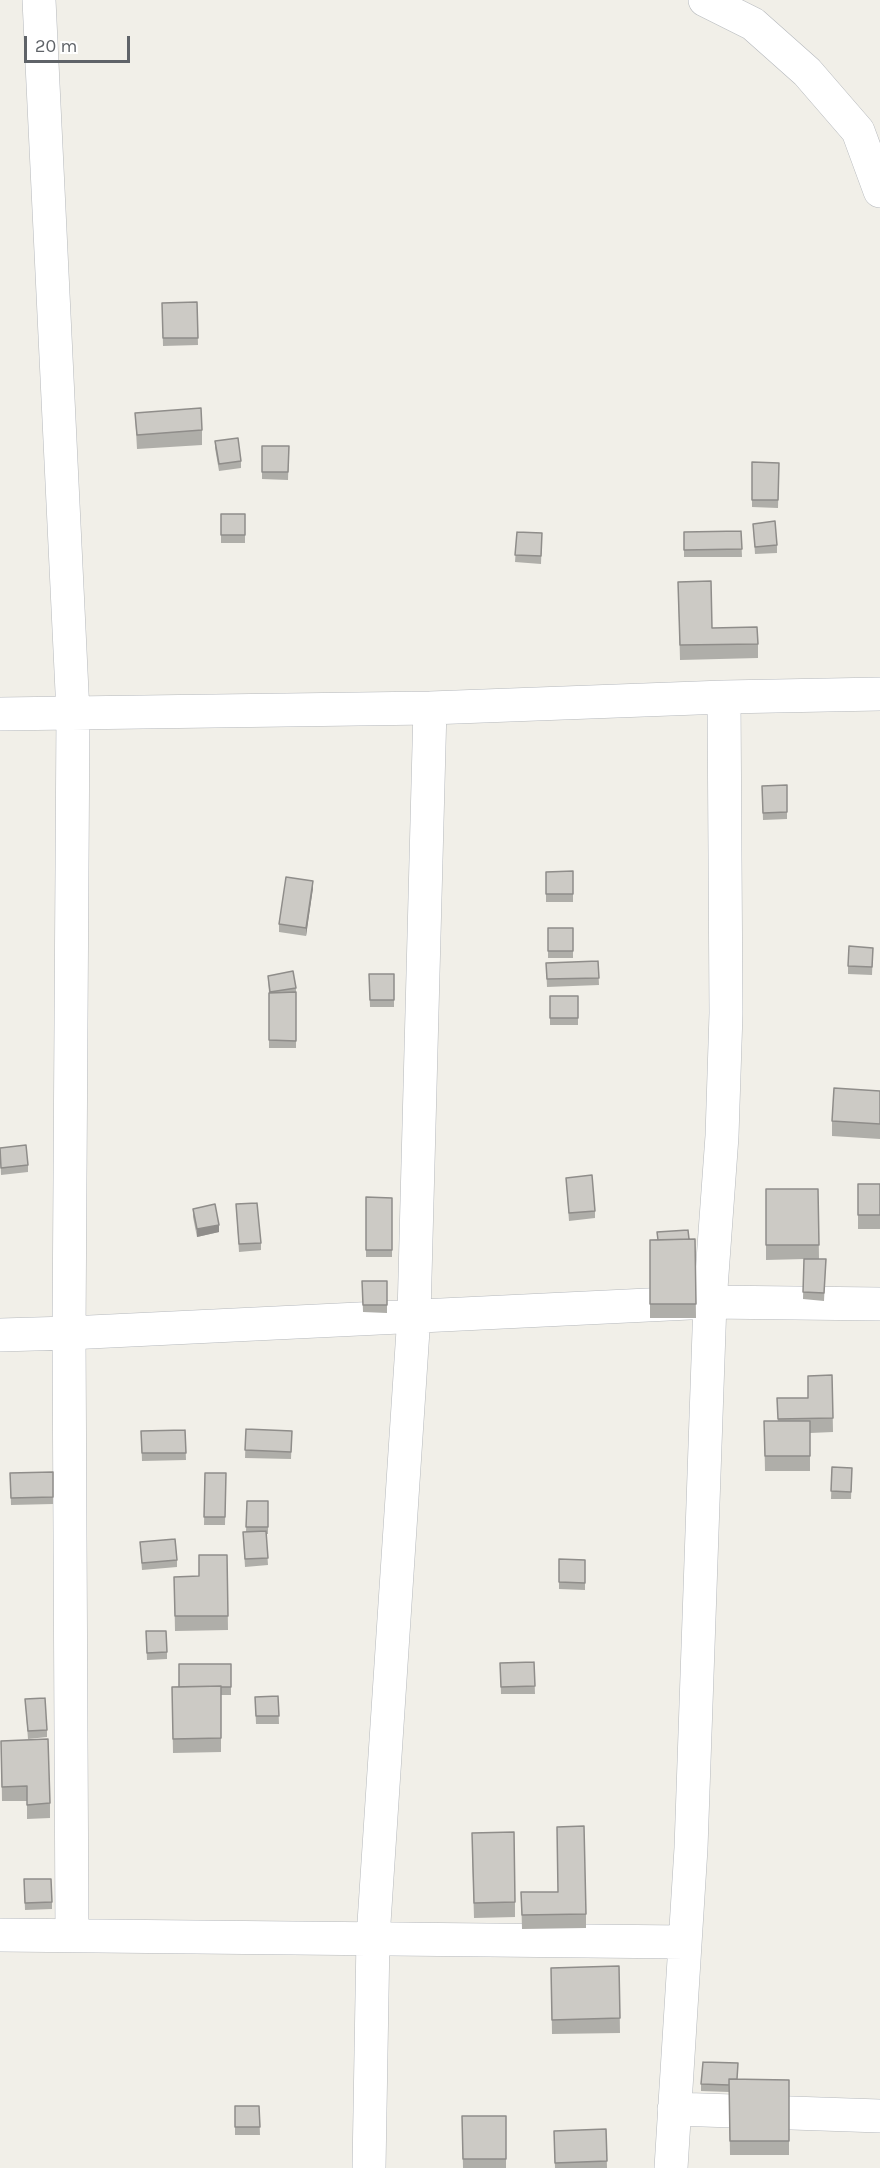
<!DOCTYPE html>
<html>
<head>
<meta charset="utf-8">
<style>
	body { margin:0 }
	#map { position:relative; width:880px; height:2168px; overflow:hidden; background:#f1efe8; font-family:Karla,sans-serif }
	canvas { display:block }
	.scale { position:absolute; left:24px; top:36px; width:106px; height:27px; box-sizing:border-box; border:3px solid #5f6368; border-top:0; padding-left:8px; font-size:18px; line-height:21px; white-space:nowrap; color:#5f6368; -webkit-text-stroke:4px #fff; paint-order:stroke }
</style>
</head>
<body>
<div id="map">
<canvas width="880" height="2168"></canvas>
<div class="scale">20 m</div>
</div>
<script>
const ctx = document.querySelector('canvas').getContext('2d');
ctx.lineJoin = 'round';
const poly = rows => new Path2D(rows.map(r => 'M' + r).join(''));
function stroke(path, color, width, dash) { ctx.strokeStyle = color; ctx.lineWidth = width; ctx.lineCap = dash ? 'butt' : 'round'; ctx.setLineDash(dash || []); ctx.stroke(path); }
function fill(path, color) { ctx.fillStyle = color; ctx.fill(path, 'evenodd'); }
const minor = poly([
	[39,0,73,713,69,1333,72,1935],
	[705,0,753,24,807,72,858,131,880,191],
	[0,714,430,708,724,697,880,694],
	[0,1335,69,1333,710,1302,880,1304],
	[0,1935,684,1942],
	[674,2109,880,2116],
	[369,2168,373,1938,414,1315,430,708],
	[671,2168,691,1848,710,1302,722,1136,726,1013,724,697]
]);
const wall = poly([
	[197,302,198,345,163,346,162,303],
	[135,413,202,430,202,445,137,449],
	[215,441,241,461,241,468,219,471,215,448],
	[262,446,289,446,288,480,262,479],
	[752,462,779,463,778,508,752,507],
	[221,514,245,514,245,543,221,543],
	[753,524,777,545,777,553,755,554],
	[741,531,742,557,684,557,684,532],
	[517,532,542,533,541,564,515,562],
	[678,582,712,628,758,644,758,658,680,660],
	[787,785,787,819,763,820,762,786],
	[573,871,573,902,546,902,546,872],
	[313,888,306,936,279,932,279,924],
	[548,928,573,928,573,958,548,958],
	[873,948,872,975,848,974,848,966],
	[598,961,599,985,547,987,546,963],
	[369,974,394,974,394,1007,370,1007],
	[268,976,296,988,296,1048,269,1048,269,993],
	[550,996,578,996,578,1025,550,1025],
	[880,1091,880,1139,832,1136,832,1121],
	[0,1148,28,1165,28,1172,1,1175],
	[566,1178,595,1211,595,1218,569,1221],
	[858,1184,880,1184,880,1229,858,1229],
	[766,1189,818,1189,819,1259,826,1259,824,1301,803,1299,804,1259,766,1260],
	[366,1197,392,1198,392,1257,366,1257],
	[236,1204,261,1243,261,1250,239,1252],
	[193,1209,219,1232,197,1237,193,1217],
	[695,1239,696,1318,650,1318,650,1240],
	[362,1281,387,1281,387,1313,363,1312],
	[832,1375,833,1432,810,1433,810,1471,765,1471,764,1421,778,1421,777,1398,808,1398],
	[246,1429,292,1431,291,1459,245,1458],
	[185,1430,186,1460,142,1461,141,1431],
	[832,1467,852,1468,851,1499,831,1499],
	[53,1472,53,1504,11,1505,10,1473],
	[205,1473,226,1473,225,1525,204,1525],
	[247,1501,268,1501,268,1534,266,1534,268,1565,245,1567,243,1532,246,1532],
	[140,1542,177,1560,177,1567,142,1570],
	[227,1555,228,1630,175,1631,174,1577,199,1576],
	[559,1559,585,1560,585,1590,559,1589],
	[146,1631,167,1652,167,1659,147,1660],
	[534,1662,535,1694,501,1694,500,1663],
	[231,1664,231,1695,221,1695,221,1752,173,1753,172,1687,179,1687],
	[278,1696,279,1724,256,1724,255,1697],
	[25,1699,47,1730,47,1737,28,1739],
	[1,1741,50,1803,50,1818,27,1819,27,1801,2,1801],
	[472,1847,515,1902,515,1917,474,1918],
	[24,1879,52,1902,52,1909,25,1910],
	[521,1892,558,1892,586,1914,586,1928,522,1929],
	[619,1966,620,2033,552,2034,551,1968],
	[738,2079,789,2080,789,2155,730,2155,729,2092,701,2091,701,2084],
	[235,2106,259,2106,260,2135,235,2135],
	[462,2116,506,2116,506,2168,463,2168],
	[606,2129,607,2168,555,2168,554,2131]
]);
const shadedWall = poly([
	[313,881,313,888,306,936,306,928],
	[219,1225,219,1232,197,1237,197,1229]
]);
const building = poly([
	[197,302,198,338,163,338,162,303,197,302],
	[201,408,202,430,137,435,135,413,201,408],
	[238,438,241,461,219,464,215,441,238,438],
	[262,446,289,446,288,472,262,472,262,446],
	[752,462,779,463,778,500,752,500,752,462],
	[221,514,245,514,245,535,221,535,221,514],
	[775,521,777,545,755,547,753,524,775,521],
	[741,531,742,549,684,550,684,532,741,531],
	[517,532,542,533,541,556,515,555,517,532],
	[711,581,712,628,757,627,758,644,680,645,678,582,711,581],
	[787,785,787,812,763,813,762,786,787,785],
	[573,871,573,894,546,894,546,872,573,871],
	[286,877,313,881,306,928,279,924,286,877],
	[548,928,573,928,573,951,548,951,548,928],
	[849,946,873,948,872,967,848,966,849,946],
	[598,961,599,978,547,979,546,963,598,961],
	[293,971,296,988,270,992,268,976,293,971],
	[369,974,394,974,394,1000,370,1000,369,974],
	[296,992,296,1041,269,1040,269,993,296,992],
	[550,996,578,996,578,1018,550,1018,550,996],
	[834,1088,880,1091,880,1124,832,1121,834,1088],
	[26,1145,28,1165,1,1168,0,1148,26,1145],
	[592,1175,595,1211,569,1213,566,1178,592,1175],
	[858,1184,880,1184,880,1215,858,1215,858,1184],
	[766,1189,818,1189,819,1245,766,1245,766,1189],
	[366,1197,392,1198,392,1250,366,1250,366,1197],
	[257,1203,261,1243,239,1244,236,1204,257,1203],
	[215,1204,219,1225,197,1229,193,1209,215,1204],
	[688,1230,689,1239,658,1240,657,1232,688,1230],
	[695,1239,696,1304,650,1304,650,1240,695,1239],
	[804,1259,826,1259,824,1293,803,1292,804,1259],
	[362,1281,387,1281,387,1305,363,1305,362,1281],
	[832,1375,833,1418,778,1419,777,1398,808,1398,808,1376,832,1375],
	[764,1421,810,1421,810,1456,765,1456,764,1421],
	[246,1429,292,1431,291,1452,245,1450,246,1429],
	[185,1430,186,1453,142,1453,141,1431,185,1430],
	[832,1467,852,1468,851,1492,831,1491,832,1467],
	[53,1472,53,1497,11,1498,10,1473,53,1472],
	[205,1473,226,1473,225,1517,204,1517,205,1473],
	[247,1501,268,1501,268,1527,246,1527,247,1501],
	[266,1531,268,1558,245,1559,243,1532,266,1531],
	[175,1539,177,1560,142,1563,140,1542,175,1539],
	[199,1555,227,1555,228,1616,175,1616,174,1577,199,1576,199,1555],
	[559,1559,585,1560,585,1583,559,1582,559,1559],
	[146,1631,166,1631,167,1652,147,1653,146,1631],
	[534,1662,535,1686,501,1687,500,1663,534,1662],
	[179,1664,231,1664,231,1687,221,1687,221,1686,179,1687,179,1664],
	[221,1686,221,1738,173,1739,172,1687,221,1686],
	[278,1696,279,1716,256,1716,255,1697,278,1696],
	[45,1698,47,1730,28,1731,25,1699,45,1698],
	[48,1739,50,1803,27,1805,27,1786,2,1787,1,1741,48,1739],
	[584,1826,586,1914,522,1915,521,1892,558,1892,557,1827,584,1826],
	[514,1832,515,1902,474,1903,472,1833,514,1832],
	[24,1879,51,1879,52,1902,25,1903,24,1879],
	[619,1966,620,2018,552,2020,551,1968,619,1966],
	[703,2062,738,2063,737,2079,729,2079,729,2085,701,2084,703,2062],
	[729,2079,789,2080,789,2141,730,2141,729,2079],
	[235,2106,259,2106,260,2127,235,2127,235,2106],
	[462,2116,506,2116,506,2159,463,2159,462,2116],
	[606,2129,607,2161,555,2163,554,2131,606,2129]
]);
stroke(minor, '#b5b8bc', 34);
stroke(minor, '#fff', 33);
fill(wall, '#afaea9');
fill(shadedWall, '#8f8d8a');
fill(building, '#cccac5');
stroke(building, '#8f8d8a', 1.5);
</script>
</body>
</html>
